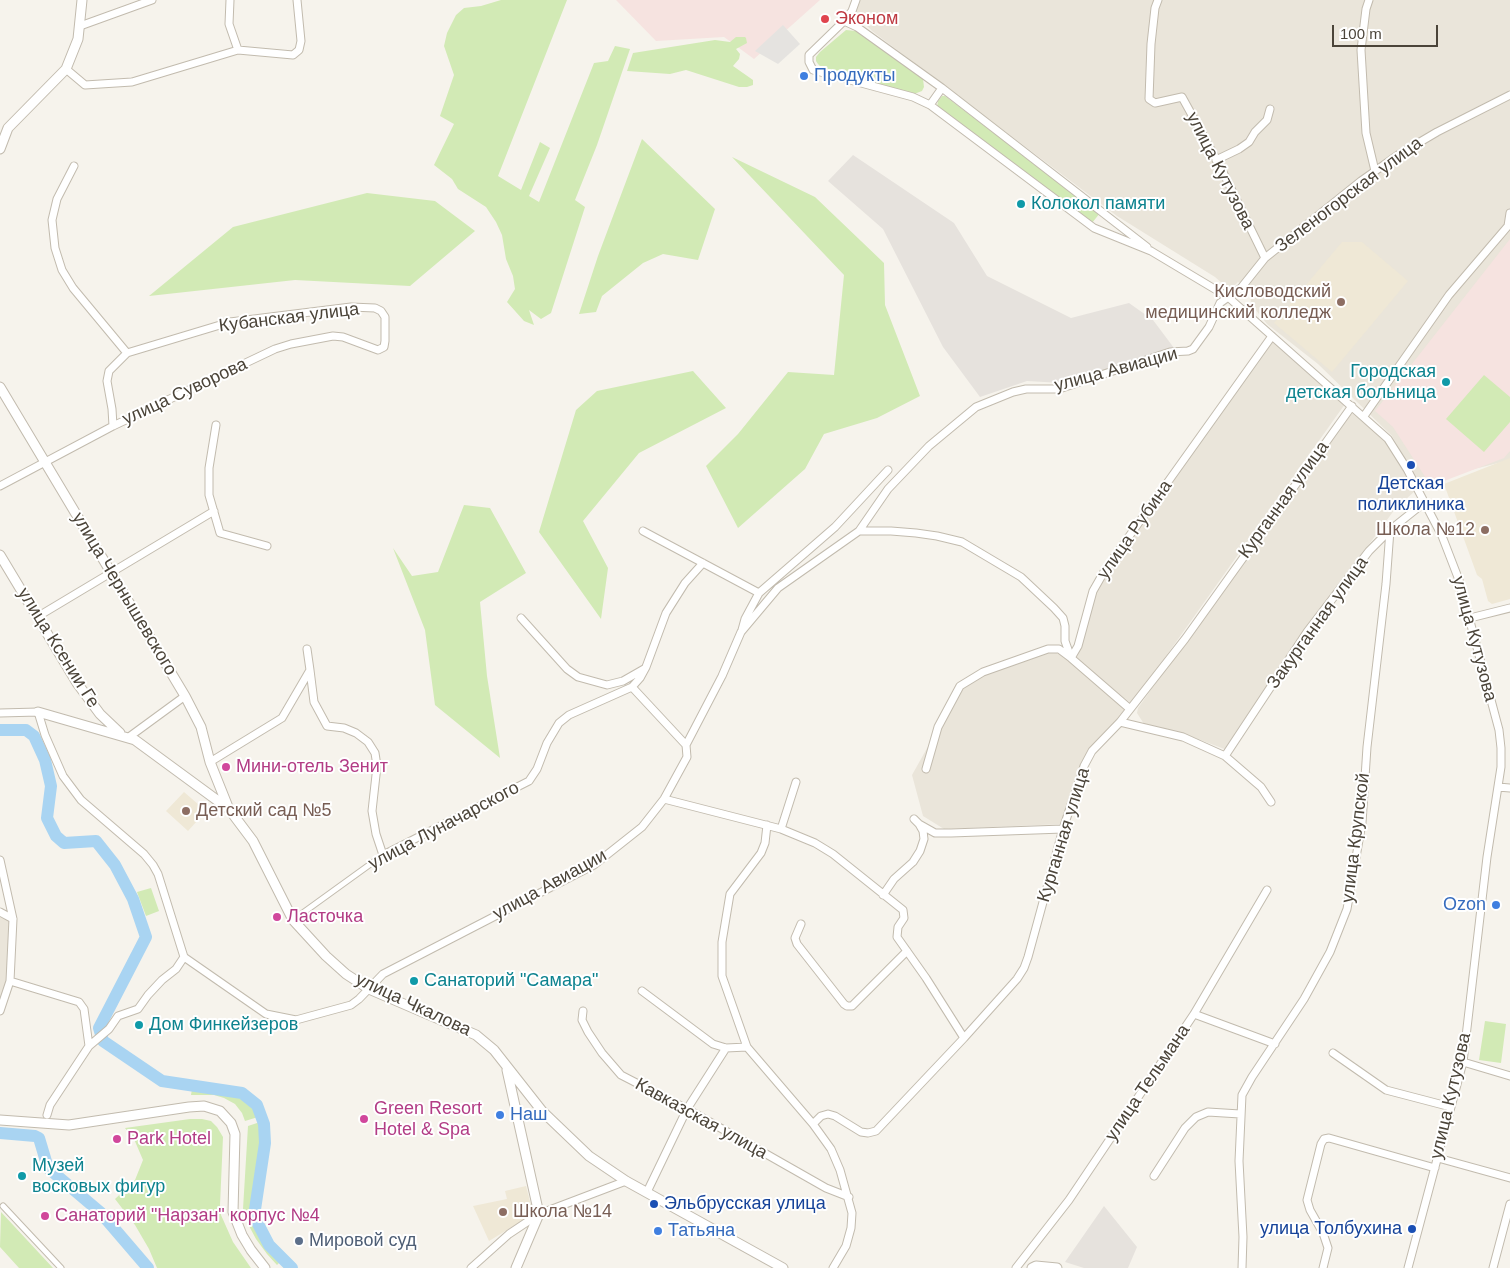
<!DOCTYPE html>
<html>
<head>
<meta charset="utf-8">
<style>
	body { margin:0 }
	#map { position:relative; width:1510px; height:1268px; overflow:hidden; background:#f6f3ec; font-family:Arial,sans-serif }
	canvas { display:block }
	.scale { position:absolute; left:1332px; top:25px; width:106px; height:22px; box-sizing:border-box; border:2px solid #4b4439; border-top:0; padding-left:6px; font-size:15px; line-height:18px; white-space:nowrap; color:#4b4439; -webkit-text-stroke:4px #fff; paint-order:stroke }
</style>
</head>
<body>
<div id="map">
<canvas width="1510" height="1268"></canvas>
<div class="scale">100 m</div>
</div>
<script>
const ctx = document.querySelector('canvas').getContext('2d');
ctx.lineJoin = 'round';
function fill(path, color) { ctx.fillStyle = color; ctx.fill(path, 'evenodd'); }
const poly = rows => new Path2D(rows.map(r => 'M' + r).join(''));
function stroke(path, color, width, dash) { ctx.strokeStyle = color; ctx.lineWidth = width; ctx.lineCap = dash ? 'butt' : 'round'; ctx.setLineDash(dash || []); ctx.stroke(path); }
function drawText(font, color, halo, rows, align = 'center') {
  ctx.font = font + ' Arial,sans-serif'; ctx.lineWidth = 4; ctx.setLineDash([]); ctx.textBaseline = 'middle'; ctx.strokeStyle = halo; ctx.fillStyle = color; for (const [text, x, y, turn = 0] of rows) {
    ctx.save(); ctx.translate(x, y); ctx.rotate((+turn || 0) * Math.PI / 180); ctx.textAlign = isNaN(turn) ? turn : align; if (halo) ctx.strokeText(text, 0, 0); ctx.fillText(text, 0, 0); ctx.restore();
  }
}
const residential = poly([
	[856,0,1510,0,1510,460,1419,483,1392,436,1318,364,1267,324,1251,304,1250,290,1238,282,1230,290,1215,277,1117,216,872,31,853,11],
	[1273,341,1345,404,1132,704,1076,660,1096,591,1107,573],
	[1353,414,1388,443,1415,491,1395,509,1317,615,1227,750,1182,733,1144,724,1137,713,1138,708,1348,415],
	[1051,651,1065,656,1126,710,1093,745,1063,824,944,829,923,816,912,775,959,691,982,674],
	[0,917,9,921,8,972,0,1003]
]);
const industrial = poly([
	[853,155,954,223,987,276,1071,318,1129,303,1153,320,1174,348,1062,383,1027,381,980,397,943,347,883,229,828,181],
	[1104,1206,1137,1247,1128,1268,1084,1268,1065,1262]
]);
const education = poly([
	[1342,242,1362,242,1408,281,1332,372,1274,323],
	[1510,458,1510,599,1492,604,1488,601,1482,579,1477,575,1444,484],
	[184,792,206,811,188,831,166,811],
	[526,1186,532,1209,530,1216,489,1241,473,1206,507,1199,505,1191]
]);
const medical = poly([
	[616,0,820,0,754,59,724,37,656,41],
	[1510,239,1510,451,1504,458,1431,486,1393,427,1375,411]
]);
const green = poly([
	[501,0,567,0,498,176,521,190,540,142,550,148,529,196,539,202,594,63,608,61,615,46,630,49,597,145,575,200,585,207,551,313,541,319,529,310,534,325,524,321,507,302,515,289,513,276,506,259,502,235,496,222,486,207,458,189,452,179,434,165,454,124,440,116,454,75,444,46,447,33,456,15,464,8,481,6],
	[846,30,856,31,923,79,924,87,922,91,914,94,821,67,818,64,816,61,816,57,820,52],
	[736,37,745,37,746,38,747,43,736,49,740,54,739,59,733,66,753,80,753,85,747,87,739,87,686,70,670,74,627,71,633,53,715,40,730,42],
	[942,96,945,96,1100,213,1092,223,937,107,938,101],
	[642,139,715,209,698,260,663,254,643,263,602,296,596,312,579,314,598,256],
	[732,157,815,197,884,263,885,305,920,396,877,418,824,434,805,469,738,528,706,466,738,434,788,372,834,375,844,275],
	[367,193,435,201,475,231,410,286,295,280,149,296,233,227],
	[693,371,726,408,639,453,583,521,608,568,601,619,539,532,576,410,597,391],
	[1484,375,1510,397,1510,422,1484,452,1446,419],
	[464,505,490,508,526,573,480,602,487,676,500,758,435,705,425,630,393,548,412,576,438,572],
	[151,888,159,911,146,916,137,892],
	[1485,1021,1506,1024,1501,1063,1479,1060],
	[192,1089,241,1096,254,1107,258,1117,245,1121,242,1113,235,1104,224,1098,214,1095,191,1095],
	[190,1119,202,1119,211,1121,217,1127,223,1137,220,1205,221,1215,233,1242,251,1268,157,1268,149,1249,135,1225,115,1199,135,1180,143,1160,134,1139,125,1128],
	[260,1122,262,1142,252,1217,267,1247,281,1261,277,1265,267,1254,256,1239,248,1224,243,1209,248,1126],
	[1,1212,53,1268,19,1268,0,1247]
]);
const parking = poly([
	[783,25,800,44,778,64,755,51]
]);
const river = poly([
	[0,730,26,730,34,736,45,760,51,786,47,818,56,836,64,843,96,841,115,865,133,899,146,937,99,1028,103,1041,162,1081,242,1093,257,1105,264,1124,265,1143,254,1216,269,1245,292,1268],
	[0,1133,35,1136,39,1138,48,1168,100,1212,148,1268]
]);
const pedestrian = poly([
	[293,920,383,855],
	[3,1206,61,1268]
]);
const minor = poly([
	[230,0,229,24,238,50],
	[856,0,852,11,844,21,809,55,809,62,813,70,913,97,930,105,1094,228,1151,251,1228,297,1388,439,1407,469,1442,536,1459,580,1499,730,1501,748,1501,767,1487,857,1463,1062,1408,1268],
	[1158,0,1155,8,1151,44,1149,99,1155,103,1182,97,1220,166,1265,258],
	[1369,0,1366,9,1361,50,1366,133,1375,171],
	[844,21,857,27,942,88,1147,247],
	[80,26,152,0],
	[66,69,85,85,132,82,238,50,293,55,299,50,301,41,297,0],
	[930,105,942,88],
	[1216,160,1239,149,1249,142,1255,132,1267,120,1270,109],
	[74,166,57,199,52,220,55,248,62,270,73,288,127,353],
	[1364,416,1449,295,1508,226,1510,213],
	[216,425,209,468,209,495,220,533,267,546],
	[0,486,113,426,275,349,291,344,333,336,343,337,378,350,384,347,385,341,385,317,381,311,375,308,351,307,230,322,127,353,109,371,107,381,112,409,113,426],
	[643,531,759,593],
	[859,531,891,531,916,533,937,536,962,542,1021,577,1054,608,1063,618,1065,626,1065,641,1071,658,1130,709],
	[37,617,214,511],
	[521,618,567,669,578,677,607,685,623,681,644,669],
	[1470,618,1510,608],
	[742,630,745,619,759,593,835,527,888,470],
	[310,670,314,702,327,726,344,728,356,733,368,742,375,753,377,766,372,811,376,834,383,855,529,781,537,769,547,743,559,723,569,715,632,687,640,678,646,667,666,613,685,583,703,563],
	[632,687,686,745],
	[0,713,38,712,45,735,63,776,81,800,144,854,153,865,158,874,184,957,266,1014,296,1020,351,1005,359,999,383,974,594,865,642,827,664,799,687,757,686,745,722,676,741,632,778,588,859,531,888,489,929,446,976,407,1013,392,1026,389,1059,389,1170,352,1188,351,1193,349,1209,327,1220,303,1241,288,1265,258,1361,181,1398,155,1437,132,1510,95],
	[1120,722,1183,737,1225,756,1261,787,1271,802],
	[129,737,185,696],
	[1225,756,1307,632,1369,551,1390,530,1425,502],
	[210,762,282,718,310,670,307,649],
	[926,769,938,727,960,686,983,672,1048,649,1059,649,1071,658,1078,646,1093,591,1105,570,1272,336],
	[1498,787,1510,788],
	[664,799,781,829,815,843,833,854,903,910,904,918,898,927,897,937,926,978,964,1038],
	[919,824,935,833,951,833,1063,829],
	[767,825,765,843,761,853,730,894,722,942,722,976,747,1047,813,1124,831,1149,840,1170,852,1213,851,1228,846,1246,833,1268],
	[781,829,796,782],
	[0,860,13,919,10,981,0,1011],
	[883,895,894,879,913,862,920,851,924,839,923,831,919,824,914,819],
	[0,912,13,919],
	[801,924,795,938,797,944,844,1004,847,1006,852,1006,907,951],
	[10,981,79,1002,84,1009,89,1046],
	[642,991,713,1044,726,1048,747,1047],
	[583,1011,582,1020,588,1032,602,1053,621,1075,687,1109,826,1188,849,1197],
	[1194,1014,1275,1044],
	[1333,1053,1386,1090,1451,1107],
	[1463,1062,1510,1076],
	[47,1115,50,1105,89,1046,109,1029,118,1016,138,1009,148,995,162,980,176,969,184,957],
	[813,1124,821,1116,828,1114,835,1116,861,1132,868,1133,876,1131,964,1038,1017,979,1024,968,1028,957,1063,829,1084,766,1092,751,1120,722,1185,639,1352,406],
	[1438,1158,1510,1178],
	[1154,1176,1185,1128,1196,1117,1208,1112,1240,1114],
	[647,1192,687,1109,726,1048],
	[471,1268,509,1234,539,1214,626,1181],
	[1016,1268,1069,1200,1194,1014,1267,890],
	[1242,1268,1243,1237,1239,1161,1242,1095,1252,1077,1304,999,1330,952,1347,909,1362,823,1367,747,1386,584,1390,530],
	[1323,1268,1328,1248,1323,1233,1310,1210,1307,1200,1321,1144,1324,1139,1329,1138,1435,1168],
	[1493,1268,1510,1204]
]);
const tertiary = poly([
	[0,149,8,128,66,69,78,39,82,0],
	[0,387,185,696,201,727,210,762,228,807],
	[0,555,77,683,100,714,120,733],
	[38,712,135,740,214,798,229,809,253,841,293,920,326,956,346,974,369,989,476,1035,494,1050,542,1111,589,1156,626,1181,783,1268],
	[507,1070,539,1214,516,1268],
	[0,1120,69,1125,189,1107,204,1106,220,1111,231,1123,235,1134,233,1212,242,1235,251,1250,265,1268],
	[1032,1268,1036,1266,1057,1268]
]);
const markers = [
	[825,19,5,"#e0444e"],
	[804,76,5,"#3f7fe0"],
	[1021,204,5,"#0f9aa8"],
	[1341,302,5,"#8d6e63"],
	[1446,382,5,"#0f9aa8"],
	[1411,465,5,"#1a4fb4"],
	[1485,530,5,"#8d6e63"],
	[226,767,5,"#d1479c"],
	[186,811,5,"#8d6e63"],
	[1496,905,5,"#3f7fe0"],
	[277,917,5,"#d1479c"],
	[414,981,5,"#0f9aa8"],
	[139,1025,5,"#0f9aa8"],
	[500,1115,5,"#3f7fe0"],
	[364,1119,5,"#d1479c"],
	[117,1139,5,"#d1479c"],
	[22,1176,5,"#0f9aa8"],
	[654,1204,5,"#1a4fb4"],
	[503,1212,5,"#8d6e63"],
	[45,1216,5,"#d1479c"],
	[1412,1229,5,"#1a4fb4"],
	[658,1231,5,"#3f7fe0"],
	[299,1241,5,"#5c6f8a"]
];
const healthNames = [
	["Эконом",835,19]
];
const shopNames = [
	["Продукты",814,76],
	["Ozon",1486,905,"right"],
	["Наш",510,1115],
	["Татьяна",668,1231]
];
const streetNames = [
	["улица Кутузова",1220,171,63],
	["Зеленогорская улица",1349,195,-37],
	["Кубанская улица",289,318,-7],
	["улица Авиации",1116,370,-15],
	["улица Суворова",185,392,-25],
	["Курганная улица",1284,500,-54],
	["улица Рубина",1135,530,-55],
	["улица Чернышевского",124,594,59],
	["Закурганная улица",1318,623,-54],
	["улица Кутузова",1474,639,75],
	["улица Ксении Ге",58,648,58],
	["улица Луначарского",444,826,-28],
	["Курганная улица",1064,835,-73],
	["улица Крупской",1356,838,-83],
	["улица Авиации",550,885,-29],
	["улица Чкалова",413,1005,25],
	["улица Тельмана",1148,1083,-56],
	["улица Кутузова",1451,1096,-77],
	["Кавказская улица",701,1119,29]
];
const cultureNames = [
	["Колокол памяти",1031,204],
	["Городская",1436,372,"right"],
	["детская больница",1436,393,"right"],
	["Санаторий \"Самара\"",424,981],
	["Дом Финкейзеров",149,1025],
	["Музей",32,1166],
	["восковых фигур",32,1187]
];
const educationNames = [
	["Кисловодский",1331,292],
	["медицинский колледж",1331,313],
	["Школа №12",1475,530],
	["Детский сад №5",196,811,"left"],
	["Школа №14",513,1212,"left"]
];
const transitNames = [
	["Детская",1411,484],
	["поликлиника",1411,505],
	["Эльбрусская улица",664,1204,"left"],
	["улица Толбухина",1402,1229,"right"]
];
const hotelNames = [
	["Мини-отель Зенит",236,767],
	["Ласточка",287,917],
	["Green Resort",374,1109],
	["Hotel & Spa",374,1130],
	["Park Hotel",127,1139],
	["Санаторий \"Нарзан\" корпус №4",55,1216]
];
const serviceNames = [
	["Мировой суд",309,1241]
];
fill(residential, '#eae5da');
fill(industrial, '#e6e2dd');
fill(education, '#efe8d6');
fill(medical, '#f6e3e0');
fill(green, '#d2eab5');
fill(parking, '#e5e3e0');
stroke(river, '#a9d4f2', 12);
stroke(pedestrian, '#c2bbae', 7);
stroke(minor, '#c2bbae', 9);
stroke(tertiary, '#c2bbae', 11);
stroke(pedestrian, '#fff', 5);
stroke(minor, '#fff', 7);
stroke(tertiary, '#fff', 9);
for (const [x, y, r, color] of markers) { const dot = new Path2D(); dot.arc(x, y, r, 0, 2 * Math.PI); ctx.fillStyle = color; ctx.fill(dot); stroke(dot, '#fff', 2); }
drawText('18px', '#be3a42', '#fff', healthNames, 'left');
drawText('18px', '#366cbe', '#fff', shopNames, 'left');
drawText('18px', '#4b4439', '#fff', streetNames);
drawText('18px', '#0d838f', '#fff', cultureNames, 'left');
drawText('18px', '#785e54', '#fff', educationNames, 'right');
drawText('18px', '#164399', '#fff', transitNames);
drawText('18px', '#b23c85', '#fff', hotelNames, 'left');
drawText('18px', '#4e5e75', '#fff', serviceNames, 'left');
</script>
</body>
</html>
